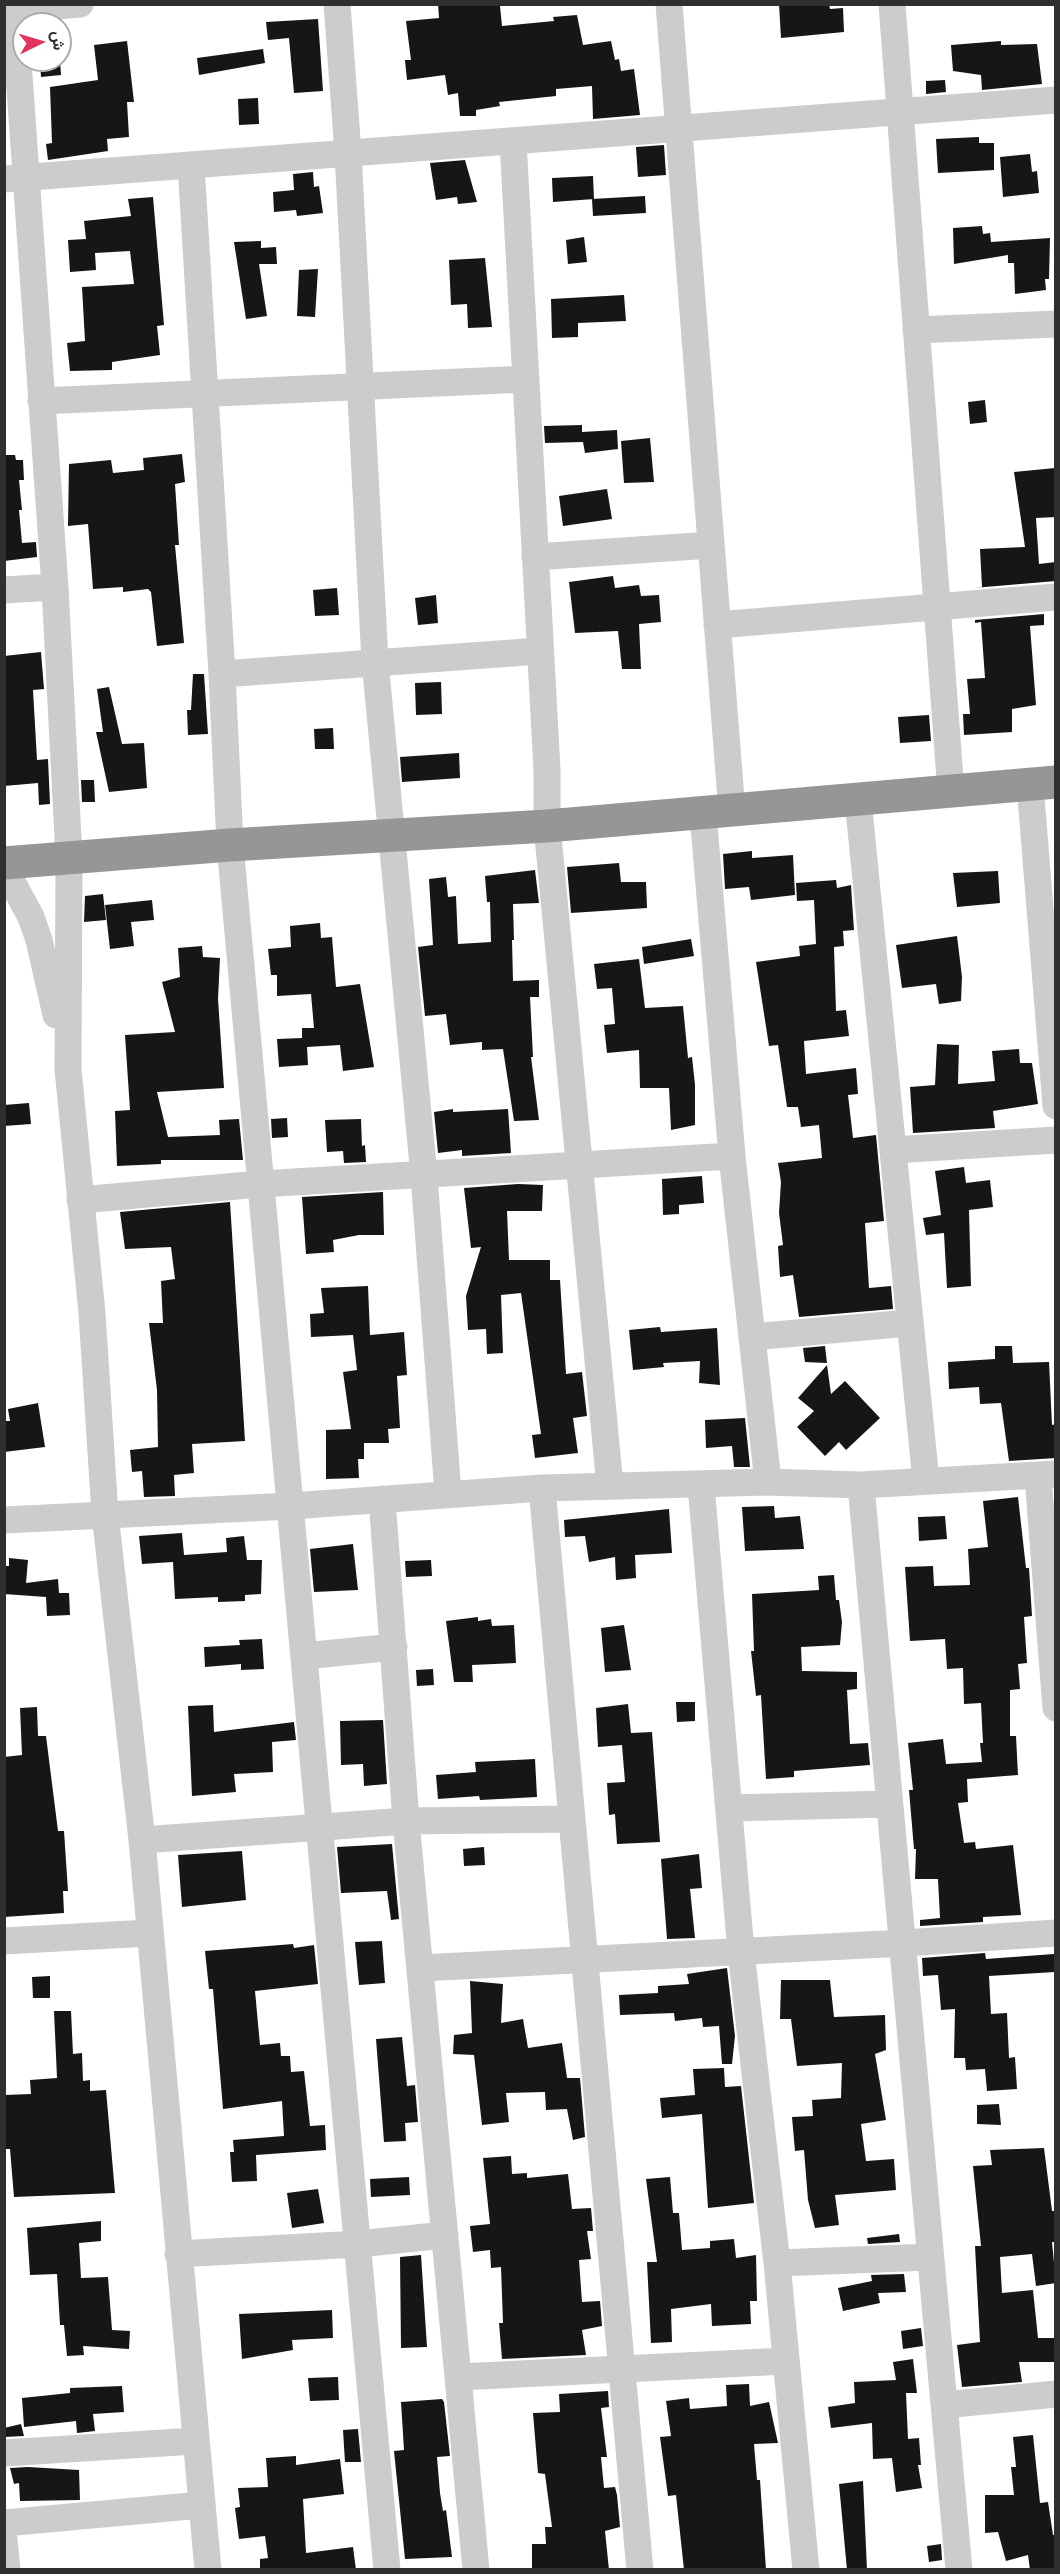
<!DOCTYPE html>
<html>
<head>
<meta charset="utf-8">
<style>
	body { margin:0 }
	#map { position:relative; width:1060px; height:2574px; overflow:hidden; background:#fff; font-family:"Roboto Condensed",Vazirmatn,sans-serif }
	canvas { display:block }
	.frame { position:absolute; inset:0; border:6px solid #2f2f2f; pointer-events:none }
	.north { position:absolute; left:12px; top:12px; width:60px; height:60px; box-sizing:border-box; background:#fff; border:2px solid #acacac; border-radius:50%; rotate:85deg; font-size:16px; font-weight:700; line-height:24px; text-align:center; color:#2f2f2f }
	.north::after { content:''; display:block; margin:auto; width:21px; height:27px; background:#e4335c; clip-path:polygon(50% 0,100% 100%,50% 72%,0 100%) }
</style>
</head>
<body>
<div id="map">
<canvas width="1060" height="2574"></canvas>
<div class="frame"></div>
<div class="north">ش</div>
</div>
<script>
const ctx = document.querySelector('canvas').getContext('2d');
ctx.lineJoin = 'round';
function fill(path, color) { ctx.fillStyle = color; ctx.fill(path, 'evenodd'); }
const poly = rows => new Path2D(rows.map(r => 'M' + r).join(''));
function stroke(path, color, width, dash) { ctx.strokeStyle = color; ctx.lineWidth = width; ctx.lineCap = dash ? 'butt' : 'round'; ctx.setLineDash(dash || []); ctx.stroke(path); }
const building = poly([
	[438,4,500,6,502,26,554,21,553,17,577,15,583,45,611,41,615,60,619,59,621,71,634,69,640,115,593,119,592,86,556,89,556,96,499,102,500,106,476,110,476,116,460,116,458,93,448,95,445,75,407,80,405,60,411,60,406,21,439,18],
	[779,4,829,4,830,9,843,8,844,32,781,38],
	[318,19,323,91,294,93,289,38,268,40,266,22],
	[127,41,134,102,127,102,129,137,107,139,108,151,48,160,46,144,52,143,50,87,98,80,94,45],
	[1001,41,1001,45,1037,44,1042,84,982,90,981,75,953,71,951,45],
	[263,49,265,63,199,75,197,58],
	[40,60,60,60,61,75,41,77],
	[945,80,946,92,926,94,926,81],
	[258,98,259,124,239,125,238,99],
	[979,137,979,143,994,143,994,170,938,173,936,139],
	[664,145,666,175,638,177,636,147],
	[1030,154,1032,172,1037,171,1039,193,1003,197,1000,157],
	[465,160,477,202,458,204,457,197,436,200,430,163],
	[313,172,314,187,319,186,323,213,297,216,296,210,274,212,273,192,294,190,293,174],
	[593,176,594,199,553,202,552,178],
	[645,196,646,213,593,216,592,199],
	[153,197,164,325,157,326,160,355,112,362,112,370,70,371,67,343,85,341,82,287,134,284,130,251,95,253,96,270,70,272,68,240,86,239,84,221,131,216,128,199],
	[982,226,983,234,990,233,991,242,1050,238,1049,279,1045,279,1046,290,1015,294,1014,263,1008,263,1008,255,954,264,953,228],
	[584,237,587,262,568,264,566,240],
	[261,241,261,248,276,247,277,264,259,264,267,316,246,319,234,242],
	[485,258,492,327,468,328,467,304,451,305,449,260],
	[318,269,315,317,297,316,299,270],
	[624,295,626,321,578,323,578,337,552,338,551,299],
	[985,400,987,422,970,424,968,402],
	[582,425,582,432,617,430,618,449,585,453,583,442,545,443,544,426],
	[650,438,654,482,624,483,621,441],
	[182,454,185,482,175,484,179,545,175,545,184,643,157,646,151,592,148,589,123,592,123,587,93,589,88,524,68,526,69,464,111,460,113,473,144,470,143,458],
	[4,455,15,455,16,460,23,460,24,480,19,480,22,510,19,510,22,543,36,542,37,557,4,561],
	[1055,468,1056,517,1036,518,1039,564,1056,562,1056,581,973,588,982,587,980,549,1025,547,1014,472],
	[607,489,612,519,563,526,559,496],
	[613,576,615,588,639,585,641,596,659,595,661,622,639,624,641,669,622,669,618,631,575,633,569,582],
	[337,588,339,615,315,616,313,590],
	[436,595,438,623,418,625,415,598],
	[1044,614,1044,625,1030,626,1036,705,1012,709,1012,732,964,735,963,714,970,714,967,679,985,678,981,622,975,623,975,620],
	[41,652,44,689,33,690,37,760,48,759,50,804,39,805,38,783,4,786,4,656],
	[193,674,204,674,208,734,188,735,187,710,191,710],
	[441,682,442,714,416,715,415,683],
	[109,687,122,744,144,743,147,788,109,792,96,732,103,732,97,689],
	[929,715,931,741,900,743,898,717],
	[333,728,334,749,315,749,314,729],
	[459,753,460,778,402,782,400,757],
	[81,780,94,780,95,802,82,802],
	[752,851,752,858,793,855,795,895,751,900,749,887,725,889,723,854],
	[619,863,621,882,646,882,647,908,571,913,567,867],
	[535,870,539,903,513,904,514,940,512,940,513,981,539,980,539,997,530,997,533,1057,531,1057,539,1120,514,1121,503,1049,482,1050,482,1042,450,1045,446,1014,425,1016,418,947,433,945,429,879,446,877,448,897,456,896,458,944,491,942,490,902,487,902,485,876],
	[998,871,1000,903,957,907,953,873],
	[836,880,837,888,851,885,852,901,854,930,843,931,844,946,834,947,836,1011,846,1010,849,1036,804,1041,806,1074,856,1068,858,1094,848,1095,853,1138,876,1135,884,1221,865,1223,869,1288,891,1286,893,1309,799,1317,793,1275,780,1277,778,1246,783,1245,779,1213,781,1182,778,1163,822,1158,819,1125,801,1127,798,1107,787,1107,778,1045,769,1046,756,962,800,956,799,946,816,944,814,900,797,901,796,883],
	[103,894,106,920,84,922,85,896],
	[152,900,154,920,131,922,134,946,110,949,105,905],
	[320,923,321,938,332,937,336,987,360,984,374,1067,343,1071,340,1045,307,1047,308,1065,279,1067,277,1039,302,1038,302,1028,314,1028,311,994,277,996,277,975,271,975,268,949,291,947,290,926],
	[957,936,962,977,961,1001,939,1004,936,984,902,988,896,945],
	[691,939,694,956,644,964,642,947],
	[202,946,203,957,220,958,218,999,224,1088,157,1092,168,1137,220,1135,219,1120,239,1119,243,1160,161,1160,161,1164,117,1166,115,1111,130,1110,125,1035,175,1032,162,982,180,977,178,948],
	[639,959,645,1008,683,1006,688,1058,692,1057,695,1085,695,1125,671,1130,669,1088,640,1088,639,1050,607,1053,604,1025,615,1024,612,988,597,989,594,964],
	[937,1044,959,1045,958,1084,995,1081,992,1051,1019,1049,1020,1063,1032,1063,1038,1104,993,1111,995,1128,913,1133,910,1087,935,1085],
	[29,1103,31,1124,4,1126,4,1105],
	[453,1109,453,1112,508,1109,511,1153,462,1156,462,1150,438,1153,434,1112],
	[287,1118,288,1137,272,1138,271,1119],
	[361,1119,362,1146,365,1145,366,1162,344,1163,343,1151,327,1152,325,1120],
	[964,1167,966,1183,990,1180,993,1207,969,1210,971,1286,947,1288,944,1233,926,1235,923,1218,941,1215,935,1171],
	[702,1176,704,1203,679,1205,679,1214,663,1215,662,1179],
	[518,1184,543,1185,542,1211,507,1211,509,1260,550,1260,550,1280,560,1280,566,1374,582,1372,587,1416,573,1418,578,1453,535,1458,532,1435,541,1434,521,1293,501,1295,503,1353,487,1354,486,1329,468,1330,466,1296,481,1247,471,1248,464,1188],
	[383,1192,384,1235,359,1235,333,1240,334,1252,306,1254,302,1197],
	[230,1202,245,1441,192,1444,194,1473,174,1475,175,1496,144,1497,142,1471,132,1472,130,1450,158,1447,157,1390,149,1323,163,1323,161,1281,175,1279,171,1247,125,1249,120,1212],
	[368,1286,370,1335,404,1332,407,1375,397,1376,400,1428,388,1429,389,1443,364,1443,364,1459,358,1459,359,1478,326,1479,326,1430,351,1429,343,1372,357,1370,353,1335,311,1337,310,1314,324,1313,321,1288],
	[660,1327,661,1332,717,1328,720,1385,699,1383,700,1361,663,1363,664,1367,633,1370,629,1330],
	[825,1346,827,1363,805,1362,803,1348],
	[995,1346,1012,1346,1013,1363,1049,1362,1052,1425,1056,1424,1056,1458,1009,1461,1001,1403,980,1404,979,1387,949,1389,948,1362,995,1359],
	[827,1365,831,1394,845,1381,880,1418,846,1450,839,1442,825,1456,797,1427,814,1411,798,1398],
	[38,1403,45,1447,4,1452,4,1421,10,1421,8,1409],
	[745,1418,750,1467,734,1467,732,1446,706,1448,705,1420],
	[1018,1497,1026,1568,1029,1568,1032,1616,1024,1617,1027,1663,1018,1664,1020,1689,1010,1690,1010,1736,1016,1736,1018,1775,967,1779,968,1802,958,1803,964,1843,975,1842,976,1849,1013,1845,1021,1915,983,1917,983,1922,920,1926,920,1920,940,1918,938,1879,915,1879,916,1849,914,1849,909,1790,913,1790,908,1743,943,1739,946,1764,982,1762,980,1743,983,1743,981,1703,964,1704,963,1668,947,1669,945,1639,910,1641,905,1567,933,1566,934,1586,970,1585,968,1549,988,1547,983,1501],
	[774,1506,775,1518,800,1516,804,1549,745,1551,742,1507],
	[669,1509,672,1553,635,1555,636,1578,616,1580,615,1557,589,1562,585,1536,565,1537,564,1520],
	[945,1516,947,1539,919,1541,918,1517],
	[182,1533,184,1555,227,1552,226,1538,244,1536,247,1560,262,1560,261,1594,245,1595,245,1601,218,1602,218,1597,175,1599,173,1562,142,1564,139,1536],
	[353,1544,358,1590,314,1592,310,1549],
	[9,1558,28,1560,26,1583,58,1579,59,1593,69,1593,70,1615,47,1616,46,1597,4,1594,4,1566,9,1566],
	[431,1560,432,1576,406,1577,405,1561],
	[834,1575,836,1600,839,1600,842,1622,840,1645,801,1647,802,1671,857,1672,857,1689,847,1690,850,1744,868,1743,870,1765,794,1771,794,1777,766,1779,761,1695,756,1696,751,1651,754,1651,752,1594,819,1590,818,1576],
	[478,1617,478,1621,491,1619,492,1626,514,1625,516,1663,472,1665,473,1682,454,1682,446,1621],
	[624,1625,631,1670,605,1672,601,1628],
	[262,1639,264,1669,241,1670,241,1664,205,1667,204,1647,240,1645,239,1640],
	[433,1669,434,1685,417,1686,416,1670],
	[676,1702,695,1702,695,1721,677,1722],
	[628,1704,631,1733,652,1732,660,1842,617,1844,615,1814,609,1815,607,1783,625,1782,622,1745,598,1747,596,1708],
	[213,1705,214,1732,294,1722,296,1740,272,1742,273,1772,234,1774,236,1792,192,1796,188,1706],
	[37,1707,38,1736,46,1736,58,1831,64,1831,68,1891,63,1891,64,1913,4,1917,4,1757,22,1755,20,1708],
	[383,1720,387,1784,364,1786,363,1764,341,1765,340,1721],
	[535,1759,537,1797,480,1800,479,1796,438,1799,436,1775,476,1772,475,1762],
	[392,1844,399,1919,391,1920,387,1891,341,1893,337,1847],
	[484,1847,485,1865,464,1866,463,1849],
	[242,1851,246,1900,182,1907,178,1855],
	[699,1854,702,1888,690,1889,695,1938,667,1939,661,1859],
	[382,1941,385,1983,359,1985,355,1942],
	[293,1944,294,1948,314,1945,318,1984,255,1991,260,2045,280,2043,281,2056,290,2056,291,2072,304,2071,310,2126,325,2125,326,2150,256,2155,257,2181,232,2182,230,2152,234,2152,233,2140,284,2136,282,2101,223,2109,213,1989,209,1989,205,1951],
	[985,1953,986,1959,1054,1954,1055,1972,989,1976,991,2014,1007,2013,1009,2058,1015,2057,1017,2089,987,2091,985,2069,966,2070,965,2058,954,2058,955,2009,941,2010,938,1975,923,1976,922,1958],
	[727,1968,735,2036,732,2064,722,2064,719,2026,703,2027,702,2018,675,2021,674,2013,620,2015,619,1995,658,1993,658,1986,689,1984,687,1974],
	[50,1976,50,1998,33,1998,32,1977],
	[781,1980,830,1980,834,2017,885,2015,886,2050,875,2054,886,2120,861,2124,866,2161,894,2159,896,2190,835,2195,839,2225,815,2228,808,2200,804,2150,795,2151,792,2117,813,2116,812,2100,841,2098,842,2063,797,2066,791,2019,780,2019],
	[470,1981,503,1984,501,2023,523,2019,528,2048,562,2043,567,2078,580,2078,585,2137,573,2140,567,2109,546,2110,545,2092,506,2093,509,2122,482,2125,474,2055,453,2054,454,2035,472,2033],
	[54,2011,71,2011,73,2054,82,2053,83,2081,90,2080,90,2091,106,2090,115,2193,14,2197,10,2149,4,2149,4,2095,31,2094,30,2080,57,2078],
	[402,2037,407,2086,415,2085,418,2122,405,2123,406,2141,384,2142,376,2039],
	[724,2068,725,2087,741,2086,754,2203,708,2208,702,2114,662,2118,660,2098,695,2095,693,2069],
	[999,2104,1001,2125,977,2124,977,2105],
	[1044,2148,1052,2211,1056,2211,1056,2242,1052,2242,1056,2283,1036,2286,1032,2254,1000,2257,1002,2293,1033,2290,1038,2338,1056,2338,1056,2362,1019,2362,1022,2382,962,2387,957,2345,980,2342,975,2246,981,2246,973,2166,992,2165,990,2150],
	[511,2156,512,2174,527,2173,527,2178,568,2174,572,2209,591,2208,593,2231,587,2231,591,2259,579,2260,582,2302,600,2301,602,2326,582,2330,586,2355,502,2359,499,2323,503,2323,501,2267,491,2268,490,2250,473,2252,470,2226,490,2224,483,2158],
	[409,2177,410,2195,371,2197,370,2179],
	[670,2177,673,2213,679,2213,682,2250,710,2248,710,2241,734,2239,736,2258,756,2255,757,2301,750,2301,751,2324,712,2326,711,2304,671,2309,672,2342,651,2343,647,2262,657,2262,646,2179],
	[318,2189,324,2223,292,2228,287,2193],
	[101,2221,101,2241,79,2243,81,2278,108,2277,112,2330,130,2331,129,2349,83,2346,84,2355,67,2356,64,2325,60,2325,57,2274,30,2275,27,2228],
	[899,2234,900,2242,868,2244,867,2238],
	[421,2255,427,2347,401,2348,400,2257],
	[904,2274,906,2292,878,2293,880,2303,843,2311,838,2288,872,2281,871,2275],
	[332,2310,333,2338,292,2340,293,2350,242,2359,239,2314],
	[921,2328,923,2346,903,2349,901,2331],
	[913,2359,917,2393,906,2393,908,2439,919,2438,921,2465,918,2465,922,2488,896,2492,892,2458,873,2459,872,2423,831,2428,828,2407,855,2403,854,2382,896,2380,893,2362],
	[338,2377,339,2400,310,2401,308,2378],
	[749,2384,750,2406,769,2402,778,2443,754,2444,757,2480,760,2480,766,2570,684,2570,676,2495,668,2496,660,2437,671,2436,666,2401,689,2398,690,2409,727,2406,726,2385],
	[122,2386,124,2412,93,2414,95,2431,77,2433,76,2421,24,2427,22,2398,70,2393,70,2388],
	[608,2391,609,2407,601,2408,607,2457,601,2457,604,2488,615,2487,617,2495,620,2527,605,2531,609,2570,532,2570,532,2544,546,2544,545,2527,552,2527,545,2474,538,2473,533,2413,560,2412,559,2394],
	[442,2399,444,2402,450,2456,437,2457,440,2493,443,2511,446,2510,452,2557,405,2559,394,2451,404,2450,401,2402],
	[21,2424,24,2436,4,2437,4,2428],
	[358,2429,361,2462,345,2462,343,2430],
	[1033,2435,1040,2503,1048,2502,1053,2535,1056,2535,1056,2570,1030,2570,1028,2555,1006,2561,998,2532,985,2533,985,2495,1014,2495,1011,2467,1016,2467,1013,2437],
	[296,2456,296,2465,340,2459,344,2494,303,2499,306,2553,353,2547,356,2570,260,2570,260,2559,268,2558,265,2536,239,2539,235,2508,240,2507,238,2488,268,2487,266,2458],
	[28,2467,79,2470,80,2500,20,2501,19,2483,14,2484,10,2468],
	[863,2481,867,2570,847,2570,839,2484],
	[941,2544,942,2560,929,2562,927,2546]
]);
const minor = poly([
	[14,4,55,587,69,857,68,1069,92,1313,105,1514,142,1840,208,2570],
	[337,4,348,153,375,661,424,1176,448,1493],
	[669,4,732,812],
	[892,4,951,792],
	[4,10,80,4],
	[513,141,547,770,547,826,610,1486],
	[191,165,222,674,540,651],
	[4,179,1056,100],
	[916,330,1056,324],
	[41,401,526,379],
	[535,557,711,545],
	[4,590,55,587],
	[717,625,1056,597],
	[222,674,230,845,387,2570],
	[1030,785,1056,1106],
	[858,800,926,1481],
	[703,814,732,1156,768,1482],
	[4,867,31,917,39,940,56,1015],
	[893,1150,1056,1140],
	[80,1200,260,1184,732,1156],
	[752,1337,909,1323],
	[1038,1477,1056,1708],
	[701,1485,741,1952,777,2263,806,2570],
	[861,1485,959,2570],
	[542,1488,640,2570],
	[382,1499,406,1821,476,2570],
	[4,1520,291,1506,542,1488,768,1482,861,1485,1056,1474],
	[304,1656,394,1647],
	[729,1808,889,1804],
	[142,1840,406,1821,572,1819],
	[4,1941,149,1933],
	[421,1968,904,1943,1056,1933],
	[178,2254,358,2244,445,2235],
	[777,2263,930,2257],
	[459,2377,786,2361],
	[944,2405,1056,2394],
	[4,2453,195,2441],
	[4,2523,202,2505],
	[4,2540,7,2570]
]);
const highway = poly([
	[4,863,230,845,547,826,1056,782]
]);
fill(building, '#161616');
stroke(minor, '#ccc', 27);
stroke(highway, '#969696', 33);
</script>
</body>
</html>
